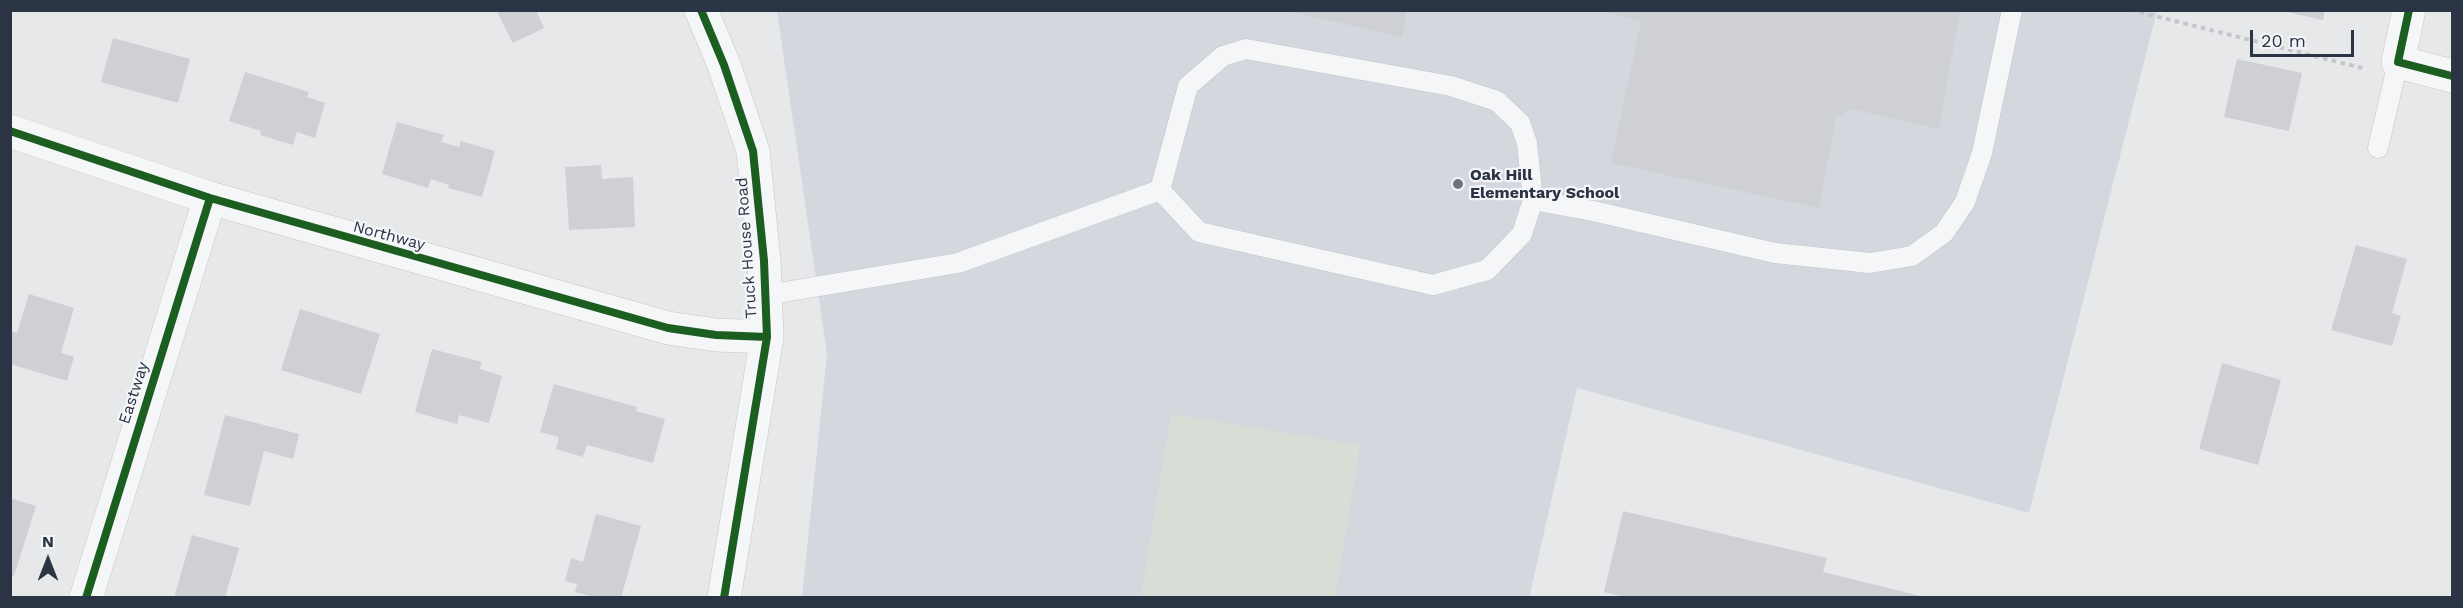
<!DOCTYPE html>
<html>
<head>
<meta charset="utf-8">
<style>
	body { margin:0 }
	#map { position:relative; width:2463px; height:608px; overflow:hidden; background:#e6e8ea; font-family:"Work Sans",sans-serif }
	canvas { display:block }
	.frame { position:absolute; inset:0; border:12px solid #2b3445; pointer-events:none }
	.north { position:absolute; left:18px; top:530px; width:60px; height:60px; -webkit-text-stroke:4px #f4f6f9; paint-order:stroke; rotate:0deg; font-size:16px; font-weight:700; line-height:24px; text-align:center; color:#2b3445 }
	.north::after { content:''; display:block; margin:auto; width:21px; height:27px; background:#2b3445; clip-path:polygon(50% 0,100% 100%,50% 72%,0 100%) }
	.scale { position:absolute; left:2250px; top:30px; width:104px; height:27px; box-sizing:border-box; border:3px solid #2b3445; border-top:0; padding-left:8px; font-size:18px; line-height:21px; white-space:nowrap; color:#2b3445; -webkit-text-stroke:4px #f4f6f9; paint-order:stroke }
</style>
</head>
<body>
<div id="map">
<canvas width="2463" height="608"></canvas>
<div class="frame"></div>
<div class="north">N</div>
<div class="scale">20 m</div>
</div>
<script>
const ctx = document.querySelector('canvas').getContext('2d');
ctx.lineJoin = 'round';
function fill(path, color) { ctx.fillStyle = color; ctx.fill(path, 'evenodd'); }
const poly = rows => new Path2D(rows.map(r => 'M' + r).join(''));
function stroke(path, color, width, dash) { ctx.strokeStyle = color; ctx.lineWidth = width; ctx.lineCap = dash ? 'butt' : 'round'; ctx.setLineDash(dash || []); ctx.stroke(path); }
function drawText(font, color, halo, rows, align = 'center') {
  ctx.font = font + ' "Work Sans",sans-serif'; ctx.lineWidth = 4.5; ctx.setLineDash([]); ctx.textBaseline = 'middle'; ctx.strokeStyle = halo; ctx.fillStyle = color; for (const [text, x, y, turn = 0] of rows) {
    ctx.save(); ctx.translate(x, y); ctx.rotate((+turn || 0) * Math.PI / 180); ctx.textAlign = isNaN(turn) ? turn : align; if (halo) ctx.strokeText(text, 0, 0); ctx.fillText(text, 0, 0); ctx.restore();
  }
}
const built = poly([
	[777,11,2157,11,2029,513,1577,388,1529,598,802,597,827,354]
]);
const green = poly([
	[1171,414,1360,445,1335,597,1141,597]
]);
const building = poly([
	[496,10,536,10,544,28,513,43],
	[1283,10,1407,10,1402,37],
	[1597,10,1960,10,1939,129,1852,109,1836,117,1819,208,1611,163,1641,21],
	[2278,10,2325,10,2323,20],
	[113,38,190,59,178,103,101,82],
	[2237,59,2302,73,2289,131,2224,117],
	[245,72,309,92,307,97,325,103,315,138,297,132,293,145,260,135,261,131,229,121],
	[397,122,444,135,441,142,459,147,461,141,495,151,482,197,448,188,449,185,431,179,428,188,382,174],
	[601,165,602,179,633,177,635,227,569,230,565,167],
	[2356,245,2407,259,2392,313,2401,316,2392,346,2331,330],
	[29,294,74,308,61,353,74,357,67,381,10,364,10,331,17,333],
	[300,309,380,334,361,394,281,370],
	[432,349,482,362,480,369,502,376,489,423,459,415,457,424,415,412],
	[2222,363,2281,380,2258,465,2199,449],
	[554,384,637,407,636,411,665,419,653,463,587,445,583,457,556,449,559,437,540,432],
	[225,415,299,434,293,459,264,451,250,506,204,495],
	[10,498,36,506,14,576,10,575],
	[1623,511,1827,558,1823,572,1929,598,1628,598,1604,592],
	[596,514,641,526,621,598,597,598,575,592,577,584,565,581,571,558,583,562],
	[192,535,239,548,225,598,174,598]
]);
const path = poly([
	[2131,10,2366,69]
]);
const service = poly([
	[1246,49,1451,86,1497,101,1520,123,1527,143,1533,200,1522,234,1487,270,1433,285,1199,232,1160,190,1188,86,1223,56,1246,49],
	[2378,148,2398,62],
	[1533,200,1593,211,1775,253,1870,263,1912,256,1944,233,1965,202,1982,153,2012,10],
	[766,295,958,263,1160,190]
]);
const minor = poly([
	[701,10,724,65,753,151,764,261,767,337,724,598],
	[2409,10,2398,62,2452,76],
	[10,131,210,198,668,328,716,335,767,337],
	[86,598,210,198]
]);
const cycleway = poly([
	[701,10,724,65,753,151,764,261,767,337,724,598],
	[2409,10,2398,62,2452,76],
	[10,131,210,198,668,328,716,335,767,337],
	[86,598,210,198]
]);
const markers = [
	[1458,184,6,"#6c737f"]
];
const poiNames = [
	["Oak Hill",1470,175],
	["Elementary School",1470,193]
];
const streetNames = [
	["Northway",389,236,15],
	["Truck House Road",747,248,-94],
	["Eastway",134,393,-72]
];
fill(built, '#d4d7dd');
fill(green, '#d6ded6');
fill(building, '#ced0d3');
stroke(service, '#c4c6c8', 21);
stroke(minor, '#c4c6c8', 34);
stroke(path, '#c5c6ca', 4, [4.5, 4.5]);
stroke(service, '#f5f6f7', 20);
stroke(minor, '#f5f6f7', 33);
stroke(cycleway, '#1b5e20', 8);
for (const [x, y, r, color] of markers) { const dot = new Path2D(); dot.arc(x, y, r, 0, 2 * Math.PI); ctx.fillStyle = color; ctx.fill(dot); stroke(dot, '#f4f6f9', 2); }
drawText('bold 16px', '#2b3445', '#f4f6f9', poiNames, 'left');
drawText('16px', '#2b3445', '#f4f6f9', streetNames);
</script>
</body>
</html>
